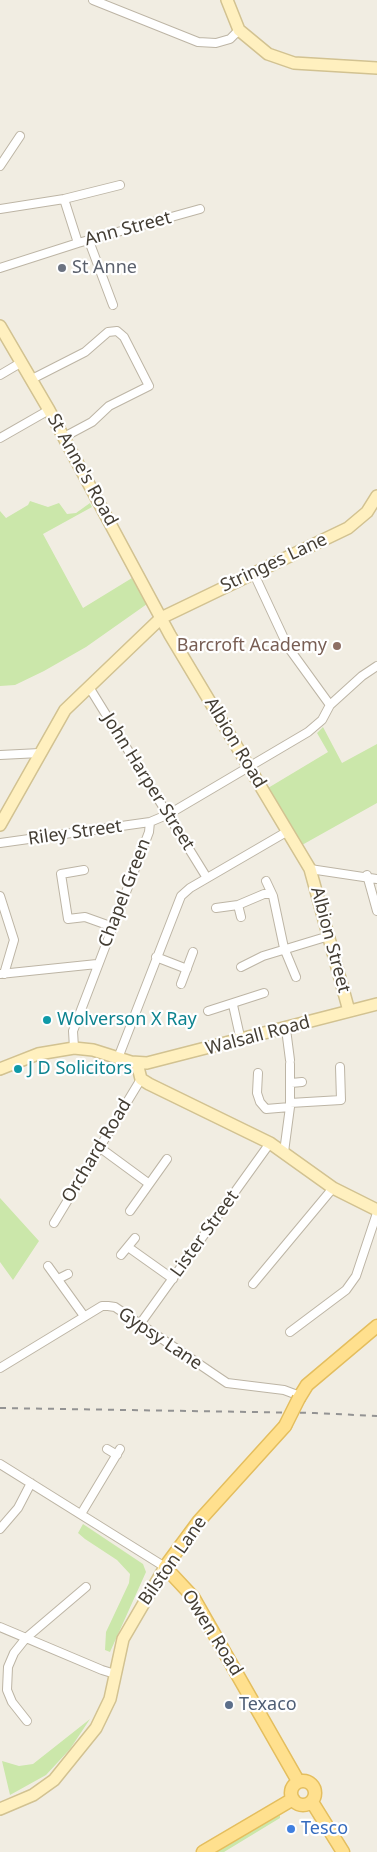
<!DOCTYPE html>
<html>
<head>
<meta charset="utf-8">
<style>
	body { margin:0 }
	canvas { display:block; background:#f1ede2 }
</style>
</head>
<body>
<canvas width="377" height="1852"></canvas>
<script>
const ctx = document.querySelector('canvas').getContext('2d');
ctx.lineJoin = 'round';
function fill(path, color) { ctx.fillStyle = color; ctx.fill(path, 'evenodd'); }
const poly = rows => new Path2D(rows.map(r => 'M' + r).join(''));
function stroke(path, color, width, dash) { ctx.strokeStyle = color; ctx.lineWidth = width; ctx.lineCap = dash ? 'butt' : 'round'; ctx.setLineDash(dash || []); ctx.stroke(path); }
function drawText(font, color, halo, rows, align = 'center') {
  ctx.font = font + ' "Noto Sans",sans-serif'; ctx.lineWidth = 4.5; ctx.setLineDash([]); ctx.textBaseline = 'middle'; ctx.strokeStyle = halo; ctx.fillStyle = color; for (const [text, x, y, turn = 0] of rows) {
    ctx.save(); ctx.translate(x, y); ctx.rotate((+turn || 0) * Math.PI / 180); ctx.textAlign = isNaN(turn) ? turn : align; if (halo) ctx.strokeText(text, 0, 0); ctx.fillText(text, 0, 0); ctx.restore();
  }
}
const green = poly([
	[30,501,48,507,59,503,67,514,76,513,90,503,92,507,43,534,83,608,132,578,147,604,86,647,44,671,15,685,0,686,0,511,6,518,28,505],
	[323,727,342,763,377,744,377,803,302,845,268,788,328,752,317,733],
	[0,1198,39,1241,13,1280,0,1262],
	[83,1524,143,1564,146,1572,110,1652,105,1650,106,1632,129,1583,130,1574,117,1560,85,1539,78,1533],
	[90,1719,70,1749,46,1775,10,1795,2,1761,19,1766,33,1764],
	[280,1815,280,1818,224,1852,214,1852]
]);
const street = poly([
	[93,0,198,42,216,43,230,39,239,30],
	[0,166,20,136],
	[64,199,78,243],
	[0,209,64,199,120,185],
	[89,241,113,305],
	[0,268,78,243,200,209],
	[0,375,22,362],
	[32,379,85,352,108,332,117,331,124,337,149,386,109,406,92,422,64,437],
	[0,438,49,410],
	[254,574,288,647,330,705],
	[89,687,207,878],
	[0,755,40,753],
	[0,843,150,822,169,814,308,732,322,720,330,705,362,676,377,666],
	[310,869,377,879],
	[84,870,61,874,68,919,85,917,113,927],
	[367,875,377,911],
	[266,881,273,896,284,948,296,977],
	[0,896,14,940,4,974],
	[238,905,241,917],
	[216,908,238,905,264,894,270,894],
	[156,957,187,969],
	[241,967,263,956,329,936],
	[0,974,97,964],
	[181,984,193,952],
	[233,1005,241,1041],
	[208,1011,264,993],
	[286,1029,290,1060],
	[74,1048,73,1031,149,832,150,822],
	[118,1058,181,896,190,888,288,831],
	[258,1073,257,1093,260,1102,266,1109,290,1107],
	[291,1083,302,1082],
	[290,1103,341,1100,340,1067],
	[99,1147,148,1183],
	[284,1152,290,1107,290,1064],
	[130,1211,167,1159],
	[54,1223,141,1079],
	[128,1247,173,1279],
	[121,1255,135,1238],
	[48,1266,84,1316],
	[58,1279,68,1274],
	[253,1284,333,1188],
	[140,1324,270,1143],
	[290,1332,346,1290,356,1276,377,1213],
	[0,1368,102,1306,108,1306,115,1307,227,1383,284,1390,300,1396],
	[107,1449,117,1455],
	[0,1464,165,1567],
	[81,1514,120,1449],
	[0,1529,18,1508,31,1483],
	[0,1627,102,1670,115,1674],
	[27,1721,12,1702,7,1690,8,1667,14,1653,26,1638,86,1587]
]);
const secondary = poly([
	[227,0,239,30,268,54,294,63,377,68],
	[0,326,49,410,170,635,310,869,349,1011],
	[0,825,65,710,161,618,348,528,367,512,377,496],
	[137,1063,141,1079,149,1084,270,1143,333,1188,377,1210],
	[0,1069,38,1054,74,1048,93,1050,131,1062,147,1063,377,1004],
	[0,1809,33,1795,54,1780,96,1728,110,1699,123,1639,165,1567]
]);
const primary = poly([
	[299,1398,307,1385,377,1326],
	[285,1426,199,1521,165,1567,193,1597,298,1781],
	'291 1793a12 12 0 1 1 24 0a12 12 0 1 1-24 0Z',
	[312,1802,343,1852],
	[203,1852,293,1799]
]);
const rail = poly([
	[0,1408,315,1413,377,1416]
]);
const primaryBridge = poly([
	[285,1426,299,1398]
]);
const markers = [
	[62,268,5,"#6b7280"],
	[337,646,5,"#8d6e63"],
	[47,1020,5,"#0f9aa8"],
	[18,1069,5,"#0f9aa8"],
	[229,1705,5,"#5c6f8a"],
	[291,1829,5,"#3f7fe0"]
];
const streetNames = [
	["Ann Street",128,229,-15],
	["St Anne's Road",82,470,61],
	["Stringes Lane",274,563,-25],
	["Albion Road",235,743,59],
	["John Harper Street",148,782,58],
	["Riley Street",75,833,-8],
	["Chapel Green",125,893,-69],
	["Albion Street",330,940,75],
	["Walsall Road",258,1036,-15],
	["Orchard Road",97,1151,-59],
	["Lister Street",205,1234,-54],
	["Gypsy Lane",160,1339,34],
	["Bilston Lane",173,1561,-55],
	["Owen Road",212,1633,58]
];
const worshipNames = [
	["St Anne",72,268]
];
const educationNames = [
	["Barcroft Academy",327,646]
];
const cultureNames = [
	["Wolverson X Ray",57,1020],
	["J D Solicitors",28,1069]
];
const serviceNames = [
	["Texaco",239,1705]
];
const shopNames = [
	["Tesco",301,1829]
];
fill(green, '#cbe7aa');
stroke(street, '#bdb5a5', 10);
stroke(secondary, '#d2c291', 14);
stroke(primary, '#e4be5e', 15);
stroke(street, '#fff', 8);
stroke(secondary, '#fff0bf', 11);
stroke(primary, '#ffe08e', 12);
stroke(rail, '#939393', 2, [6, 6]);
stroke(primaryBridge, '#e4be5e', 15, []);
stroke(primaryBridge, '#ffe08e', 12);
for (const [x, y, r, color] of markers) { const dot = new Path2D(); dot.arc(x, y, r, 0, 2 * Math.PI); ctx.fillStyle = color; ctx.fill(dot); stroke(dot, '#fff', 2); }
drawText('18px', '#433d33', '#fff', streetNames);
drawText('18px', '#5b616d', '#fff', worshipNames, 'left');
drawText('18px', '#785e54', '#fff', educationNames, 'right');
drawText('18px', '#0d838f', '#fff', cultureNames, 'left');
drawText('18px', '#4e5e75', '#fff', serviceNames, 'left');
drawText('18px', '#366cbe', '#fff', shopNames, 'left');
</script>
</body>
</html>
